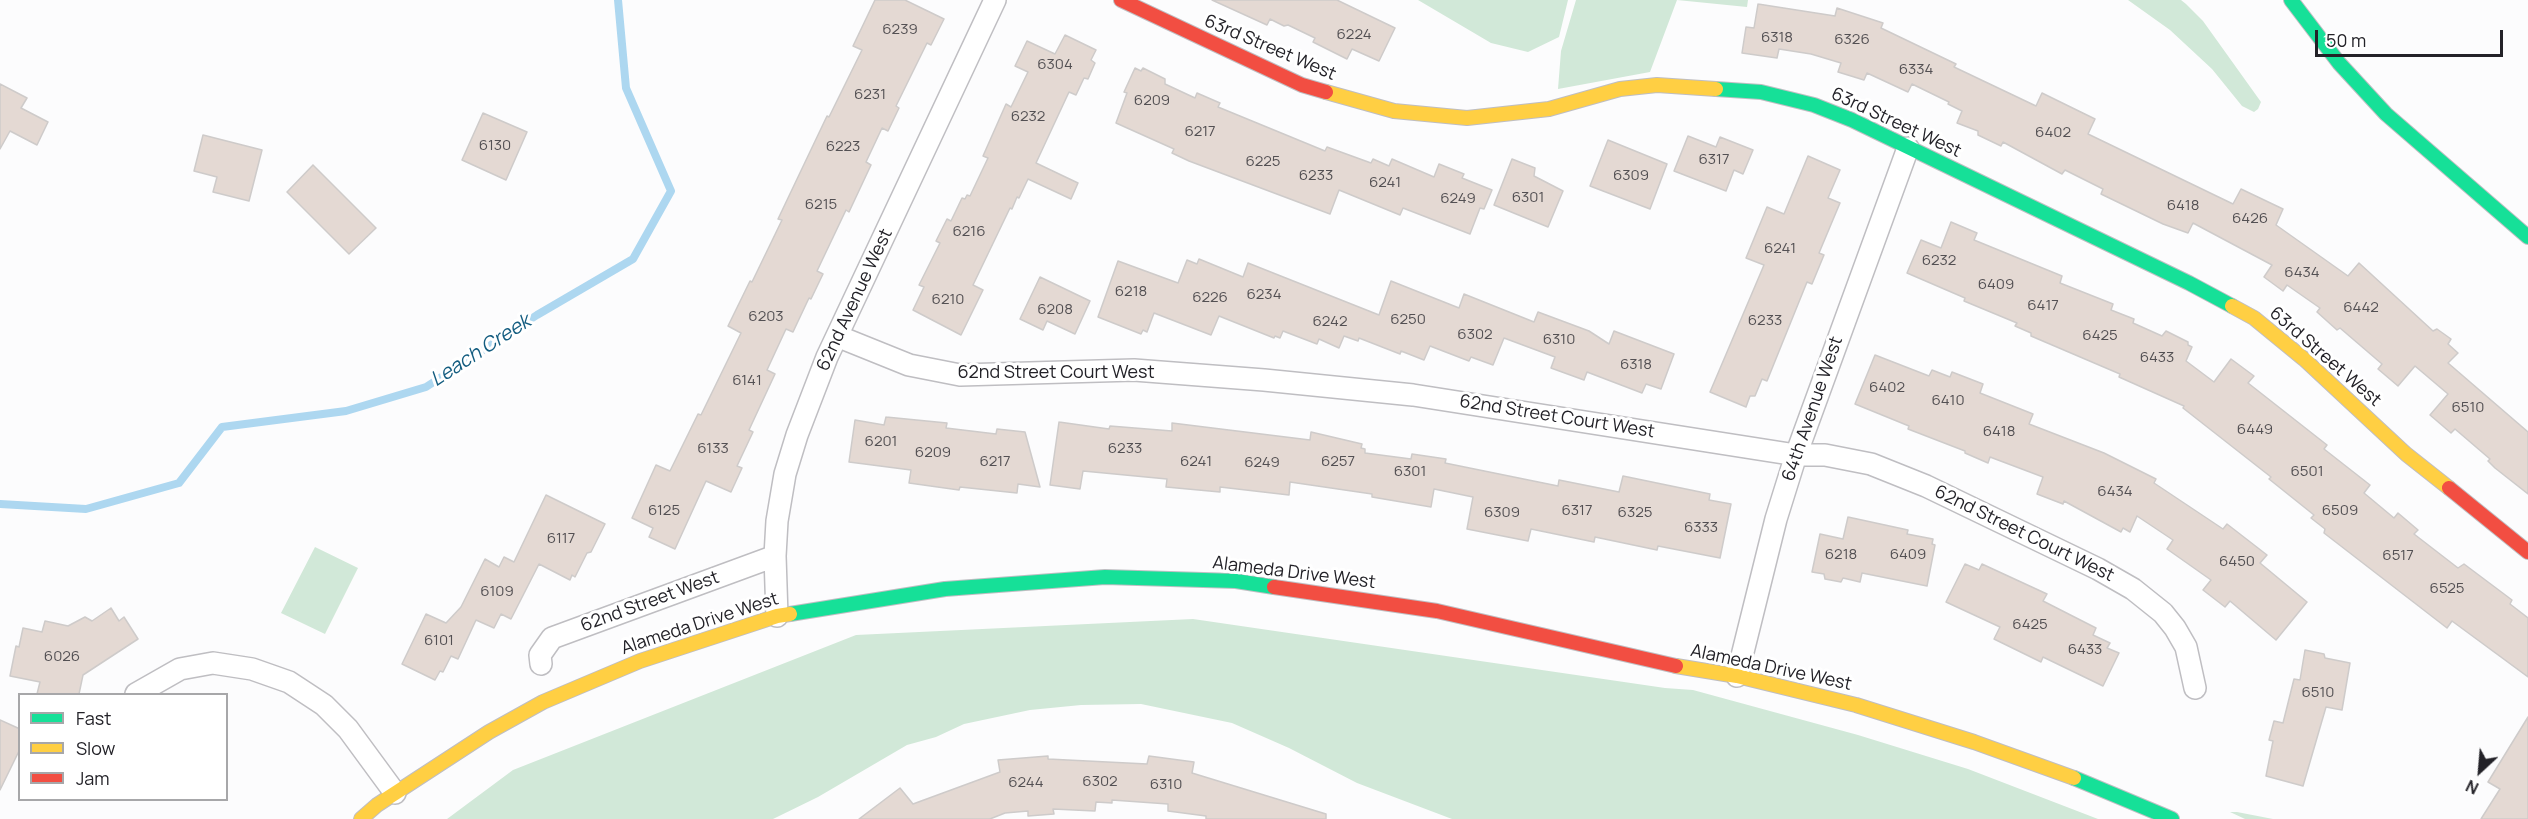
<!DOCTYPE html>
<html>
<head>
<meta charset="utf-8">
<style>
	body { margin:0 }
	#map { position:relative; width:2528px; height:819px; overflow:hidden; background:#fcfcfd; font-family:Manrope,sans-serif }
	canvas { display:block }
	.legend { position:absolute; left:18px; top:693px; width:210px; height:108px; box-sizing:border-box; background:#fff; border:2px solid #a7a7a9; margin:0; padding:8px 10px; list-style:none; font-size:18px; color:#232228 }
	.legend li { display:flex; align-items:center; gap:12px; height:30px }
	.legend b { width:30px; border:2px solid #a7a7a9 }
	.north { position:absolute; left:2450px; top:741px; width:60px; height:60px; -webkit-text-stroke:4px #fff; paint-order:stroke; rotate:206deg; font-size:16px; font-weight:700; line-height:24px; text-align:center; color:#232228 }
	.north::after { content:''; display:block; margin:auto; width:21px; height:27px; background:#232228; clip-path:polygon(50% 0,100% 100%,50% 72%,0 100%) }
	.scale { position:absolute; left:2315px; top:30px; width:188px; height:27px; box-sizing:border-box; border:3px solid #232228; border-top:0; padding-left:8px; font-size:18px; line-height:21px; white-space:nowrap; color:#232228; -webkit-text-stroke:4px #fff; paint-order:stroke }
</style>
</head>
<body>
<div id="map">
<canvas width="2528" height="819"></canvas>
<ul class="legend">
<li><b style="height:8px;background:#16e098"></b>Fast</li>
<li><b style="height:8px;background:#ffcf43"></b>Slow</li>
<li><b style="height:8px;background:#f24e42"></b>Jam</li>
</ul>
<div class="north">N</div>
<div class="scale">50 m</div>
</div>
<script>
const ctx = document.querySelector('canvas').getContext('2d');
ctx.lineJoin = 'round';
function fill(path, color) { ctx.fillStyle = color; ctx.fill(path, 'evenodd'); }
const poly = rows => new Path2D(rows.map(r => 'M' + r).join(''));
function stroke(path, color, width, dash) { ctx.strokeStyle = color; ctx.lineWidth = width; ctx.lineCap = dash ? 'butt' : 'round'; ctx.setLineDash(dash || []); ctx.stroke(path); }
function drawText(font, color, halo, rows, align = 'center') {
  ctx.font = font + ' Manrope,sans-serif'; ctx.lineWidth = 6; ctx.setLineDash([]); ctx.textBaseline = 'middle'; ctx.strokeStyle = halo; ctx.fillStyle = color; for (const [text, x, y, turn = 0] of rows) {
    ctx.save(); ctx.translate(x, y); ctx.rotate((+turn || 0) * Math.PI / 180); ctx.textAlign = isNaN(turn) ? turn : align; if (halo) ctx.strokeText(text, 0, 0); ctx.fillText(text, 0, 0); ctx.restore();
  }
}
const green = poly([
	[1418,0,1568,0,1559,37,1528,52,1491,43],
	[1576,0,1748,0,1747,7,1677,0,1650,72,1558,89,1561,51],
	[2128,0,2181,0,2186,4,2203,21,2261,102,2258,109,2254,112,2242,106,2212,69,2170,30],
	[315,547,358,568,325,634,281,613],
	[1193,619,1665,688,1693,690,1858,735,1968,769,2098,819,1452,819,1357,783,1289,748,1232,723,1141,704,1081,705,1030,710,964,724,936,737,907,745,818,797,773,819,447,819,513,770,856,635],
	[2230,812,2237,812,2273,819,2245,819]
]);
const stream = poly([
	[0,504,86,509,179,483,222,427,346,411,426,387,537,315,633,259,671,191,626,88,618,0]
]);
const building = poly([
	[875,0,905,0,944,19,931,45,927,43,896,106,899,108,888,131,882,128,866,162,871,165,849,212,846,210,817,271,823,274,811,299,809,298,793,332,786,329,767,370,775,374,749,430,753,432,737,466,742,468,731,492,706,481,675,549,649,537,653,528,632,518,656,465,670,471,698,414,701,415,741,333,728,326,750,281,752,282,782,220,778,219,827,116,829,117,862,50,853,46,875,0],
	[1212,0,1337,0,1395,28,1379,61,1352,49,1347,59,1313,42,1315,38,1288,25,1284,26,1270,19,1267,25,1212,0],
	[1758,4,1835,16,1837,8,1883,23,1881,28,1956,64,1954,67,2036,106,2042,93,2095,119,2088,134,2233,204,2241,189,2283,209,2276,225,2348,276,2359,263,2433,331,2437,329,2451,339,2448,344,2458,353,2448,363,2528,432,2528,494,2495,468,2488,461,2490,459,2455,429,2451,433,2430,415,2448,394,2415,366,2398,386,2378,369,2382,364,2340,328,2337,330,2317,312,2320,308,2287,285,2283,291,2264,277,2272,265,2193,223,2188,233,2163,224,2101,194,2103,189,2065,170,2062,174,2003,142,2001,146,1978,135,1978,131,1957,123,1962,111,1948,104,1949,102,1912,84,1908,92,1867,73,1864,80,1838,72,1841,63,1811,54,1779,49,1777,58,1742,53,1746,27,1754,28,1758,4],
	[1065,35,1096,50,1091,60,1095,63,1088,79,1084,78,1076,95,1069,92,1036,163,1078,183,1071,199,1028,179,1019,198,1017,197,1012,209,1010,208,973,285,983,290,961,335,913,310,924,287,919,285,940,243,936,241,947,219,951,221,962,198,965,199,967,195,970,196,988,158,983,156,1006,104,1011,107,1028,72,1015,66,1027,41,1055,54,1065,35],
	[1135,68,1141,71,1143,68,1165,79,1165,84,1195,98,1197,93,1220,103,1218,107,1325,151,1327,147,1371,163,1373,159,1389,166,1392,159,1434,177,1439,164,1464,174,1462,178,1492,190,1484,209,1480,208,1470,234,1403,208,1400,215,1339,190,1330,214,1189,161,1172,153,1174,149,1116,123,1127,93,1124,92,1135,68],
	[0,84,27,98,21,108,48,122,37,145,10,131,0,149,0,84],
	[483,113,527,132,506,180,462,160,483,113],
	[203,135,262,150,249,201,213,192,217,177,194,171,203,135],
	[1688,136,1716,147,1720,137,1753,150,1743,174,1734,170,1726,191,1674,171,1688,136],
	[1608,140,1667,164,1650,209,1590,186,1608,140],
	[1808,156,1840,170,1828,198,1840,203,1819,253,1824,255,1812,284,1807,282,1767,381,1762,379,1755,396,1750,396,1746,407,1710,392,1764,265,1746,258,1767,207,1784,214,1808,156],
	[1512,159,1535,168,1534,176,1563,191,1548,227,1494,205,1512,159],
	[313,165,376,228,349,254,287,192,313,165],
	[1951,222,1977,233,1974,240,2062,276,2060,283,2113,304,2111,310,2134,319,2133,323,2162,336,2166,331,2188,342,2188,345,2192,347,2186,361,2214,382,2231,359,2254,376,2248,383,2327,445,2324,449,2370,485,2364,493,2394,518,2398,513,2418,530,2414,534,2458,568,2464,564,2512,600,2510,604,2528,618,2528,677,2452,621,2447,628,2324,533,2325,529,2311,518,2314,515,2269,479,2271,477,2183,408,2184,406,2119,377,2120,374,2031,336,2031,333,2015,326,2017,323,1964,301,1965,298,1907,273,1921,240,1941,248,1951,222],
	[1199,259,1243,277,1248,263,1379,315,1391,281,1459,308,1464,294,1534,322,1538,312,1589,331,1609,344,1614,331,1674,354,1661,389,1646,384,1642,393,1587,372,1584,380,1551,368,1555,357,1504,338,1493,365,1471,357,1469,361,1430,346,1424,360,1401,351,1400,354,1359,338,1358,341,1344,336,1339,348,1319,339,1317,344,1283,331,1280,338,1275,336,1274,338,1219,316,1211,335,1154,313,1147,332,1143,330,1141,334,1098,317,1118,261,1178,283,1187,260,1197,264,1199,259],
	[1040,277,1090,301,1075,334,1047,321,1043,330,1020,319,1040,277],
	[1875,355,1929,376,1932,370,1950,377,1952,372,1983,384,1980,393,2033,414,2029,424,2104,453,2156,479,2154,483,2223,529,2227,524,2267,555,2260,563,2307,602,2276,640,2230,601,2225,607,2203,590,2211,580,2167,549,2173,540,2137,516,2130,532,2123,528,2121,532,2064,501,2063,504,2037,494,2043,477,1990,457,1988,463,1965,453,1965,451,1908,429,1909,426,1855,404,1875,355],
	[886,417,947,423,946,428,996,434,997,429,1025,432,1040,487,1018,484,1017,493,960,487,959,490,909,483,911,470,849,462,855,420,884,425,886,417],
	[1059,422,1109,429,1110,426,1172,431,1172,423,1310,440,1311,432,1362,444,1361,448,1365,449,1365,453,1411,459,1412,454,1446,459,1445,463,1558,486,1559,480,1619,492,1623,476,1710,494,1709,500,1731,504,1720,558,1658,546,1657,550,1595,537,1594,542,1531,529,1528,541,1467,529,1473,497,1434,489,1431,507,1372,497,1372,494,1290,482,1289,495,1220,487,1220,492,1166,487,1167,479,1083,471,1080,489,1050,485,1059,422],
	[546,495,605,524,591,552,587,553,575,577,572,575,570,580,539,564,511,619,501,614,494,628,476,620,458,659,451,656,443,672,440,671,435,680,402,664,426,614,446,623,461,607,485,559,499,567,504,557,514,562,546,495],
	[1848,517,1908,530,1907,534,1933,539,1932,544,1935,545,1927,586,1862,573,1860,582,1843,578,1841,582,1825,579,1824,574,1812,572,1820,534,1843,539,1848,517],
	[1965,564,1979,570,1982,564,2047,594,2043,601,2096,628,2093,635,2110,643,2107,648,2119,653,2103,686,2043,657,2041,662,1994,639,2000,627,1946,602,1965,564],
	[111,608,119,621,124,617,138,639,83,675,79,694,37,694,40,682,10,676,16,646,19,647,23,628,42,632,45,621,68,626,85,617,92,621,111,608],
	[2305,650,2324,654,2325,658,2350,663,2342,710,2326,707,2303,786,2266,776,2273,741,2269,740,2274,721,2283,723,2294,679,2300,680,2305,650],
	[2528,717,2528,819,2481,819,2500,789,2488,782,2528,717],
	[0,720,20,729,20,749,0,790,0,720],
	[1048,756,1048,759,1147,764,1149,756,1194,762,1192,773,1326,814,1326,819,1206,819,1206,816,1168,811,1168,804,1112,800,1112,803,1096,802,1095,811,1053,809,1054,814,1028,816,1028,811,1005,813,990,819,859,819,900,788,913,804,1000,772,998,760,1048,756]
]);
const street = poly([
	[837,336,909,365,960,375,1134,370,1264,380,1413,395,1796,455,1825,455,1871,464,1926,486,2098,569,2133,589,2163,613,2175,628,2186,647,2195,688],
	[777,616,775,556,777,521,785,474,797,435,827,357,995,0],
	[541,664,540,655,552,638,775,556],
	[1737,676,1776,519,1796,455,1908,148],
	[136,694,180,669,213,663,252,669,289,682,324,705,348,729,395,793]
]);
const fast = poly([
	[2291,0,2339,63,2386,114,2528,237],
	[1716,89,1761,92,1814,105,1852,120,2189,283,2232,306],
	[790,614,945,589,1105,577,1236,581,1274,587],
	[2074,778,2172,819]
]);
const slow = poly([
	[1326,92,1394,111,1467,118,1549,109,1620,89,1657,85,1716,89],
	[2232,306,2254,318,2304,359,2406,454,2449,488],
	[1676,666,1737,676,1856,705,1974,742,2074,778],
	[361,819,377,805,489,732,543,702,640,661,777,616,790,614]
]);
const jam = poly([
	[1121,0,1302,85,1326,92],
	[2449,488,2528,552],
	[1274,587,1437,611,1676,666]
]);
const numberNames = [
	["6239",900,30],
	["6224",1354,35],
	["6318",1777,38],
	["6326",1852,40],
	["6304",1055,65],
	["6334",1916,70],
	["6231",870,95],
	["6209",1152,101],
	["6232",1028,117],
	["6217",1200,132],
	["6402",2053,133],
	["6130",495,146],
	["6223",843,147],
	["6317",1714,160],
	["6225",1263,162],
	["6233",1316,176],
	["6309",1631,176],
	["6241",1385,183],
	["6301",1528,198],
	["6249",1458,199],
	["6215",821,205],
	["6418",2183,206],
	["6426",2250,219],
	["6216",969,232],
	["6241",1780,249],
	["6232",1939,261],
	["6434",2302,273],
	["6409",1996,285],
	["6218",1131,292],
	["6234",1264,295],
	["6226",1210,298],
	["6210",948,300],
	["6417",2043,306],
	["6442",2361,308],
	["6208",1055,310],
	["6203",766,317],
	["6250",1408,320],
	["6233",1765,321],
	["6242",1330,322],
	["6302",1475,335],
	["6425",2100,336],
	["6310",1559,340],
	["6433",2157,358],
	["6318",1636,365],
	["6141",747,381],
	["6402",1887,388],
	["6410",1948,401],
	["6510",2468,408],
	["6449",2255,430],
	["6418",1999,432],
	["6201",881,442],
	["6133",713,449],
	["6233",1125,449],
	["6209",933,453],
	["6217",995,462],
	["6241",1196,462],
	["6257",1338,462],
	["6249",1262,463],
	["6301",1410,472],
	["6501",2307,472],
	["6434",2115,492],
	["6125",664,511],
	["6317",1577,511],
	["6509",2340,511],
	["6309",1502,513],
	["6325",1635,513],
	["6333",1701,528],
	["6117",561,539],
	["6218",1841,555],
	["6409",1908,555],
	["6517",2398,556],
	["6450",2237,562],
	["6525",2447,589],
	["6109",497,592],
	["6425",2030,625],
	["6101",439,641],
	["6433",2085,650],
	["6026",62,657],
	["6510",2318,693],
	["6302",1100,782],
	["6244",1026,783],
	["6310",1166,785]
];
const streetNames = [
	["63rd Street West",1270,48,23],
	["63rd Street West",1896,123,25],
	["62nd Avenue West",855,300,-65],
	["63rd Street West",2325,357,41],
	["62nd Street Court West",1056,373],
	["64th Avenue West",1813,409,-71],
	["62nd Street Court West",1557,417,9],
	["62nd Street Court West",2024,534,26],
	["Alameda Drive West",1294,573,7],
	["62nd Street West",650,602,-20],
	["Alameda Drive West",700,624,-18],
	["Alameda Drive West",1771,668,12]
];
const waterNames = [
	["Leach Creek",481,351,-33]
];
fill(green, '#d1e8d8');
stroke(stream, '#add7f0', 8);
fill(building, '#e4d9d3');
stroke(building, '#cecbca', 1.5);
stroke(street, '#bfbec2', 24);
stroke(fast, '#bfbec2', 16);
stroke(slow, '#bfbec2', 16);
stroke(jam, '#bfbec2', 16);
stroke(street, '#fff', 21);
stroke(fast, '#16e098', 14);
stroke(slow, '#ffcf43', 14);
stroke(jam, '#f24e42', 14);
drawText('15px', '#535053', null, numberNames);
drawText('18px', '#232228', '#fff', streetNames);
drawText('italic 20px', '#145d80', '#fff', waterNames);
</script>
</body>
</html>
